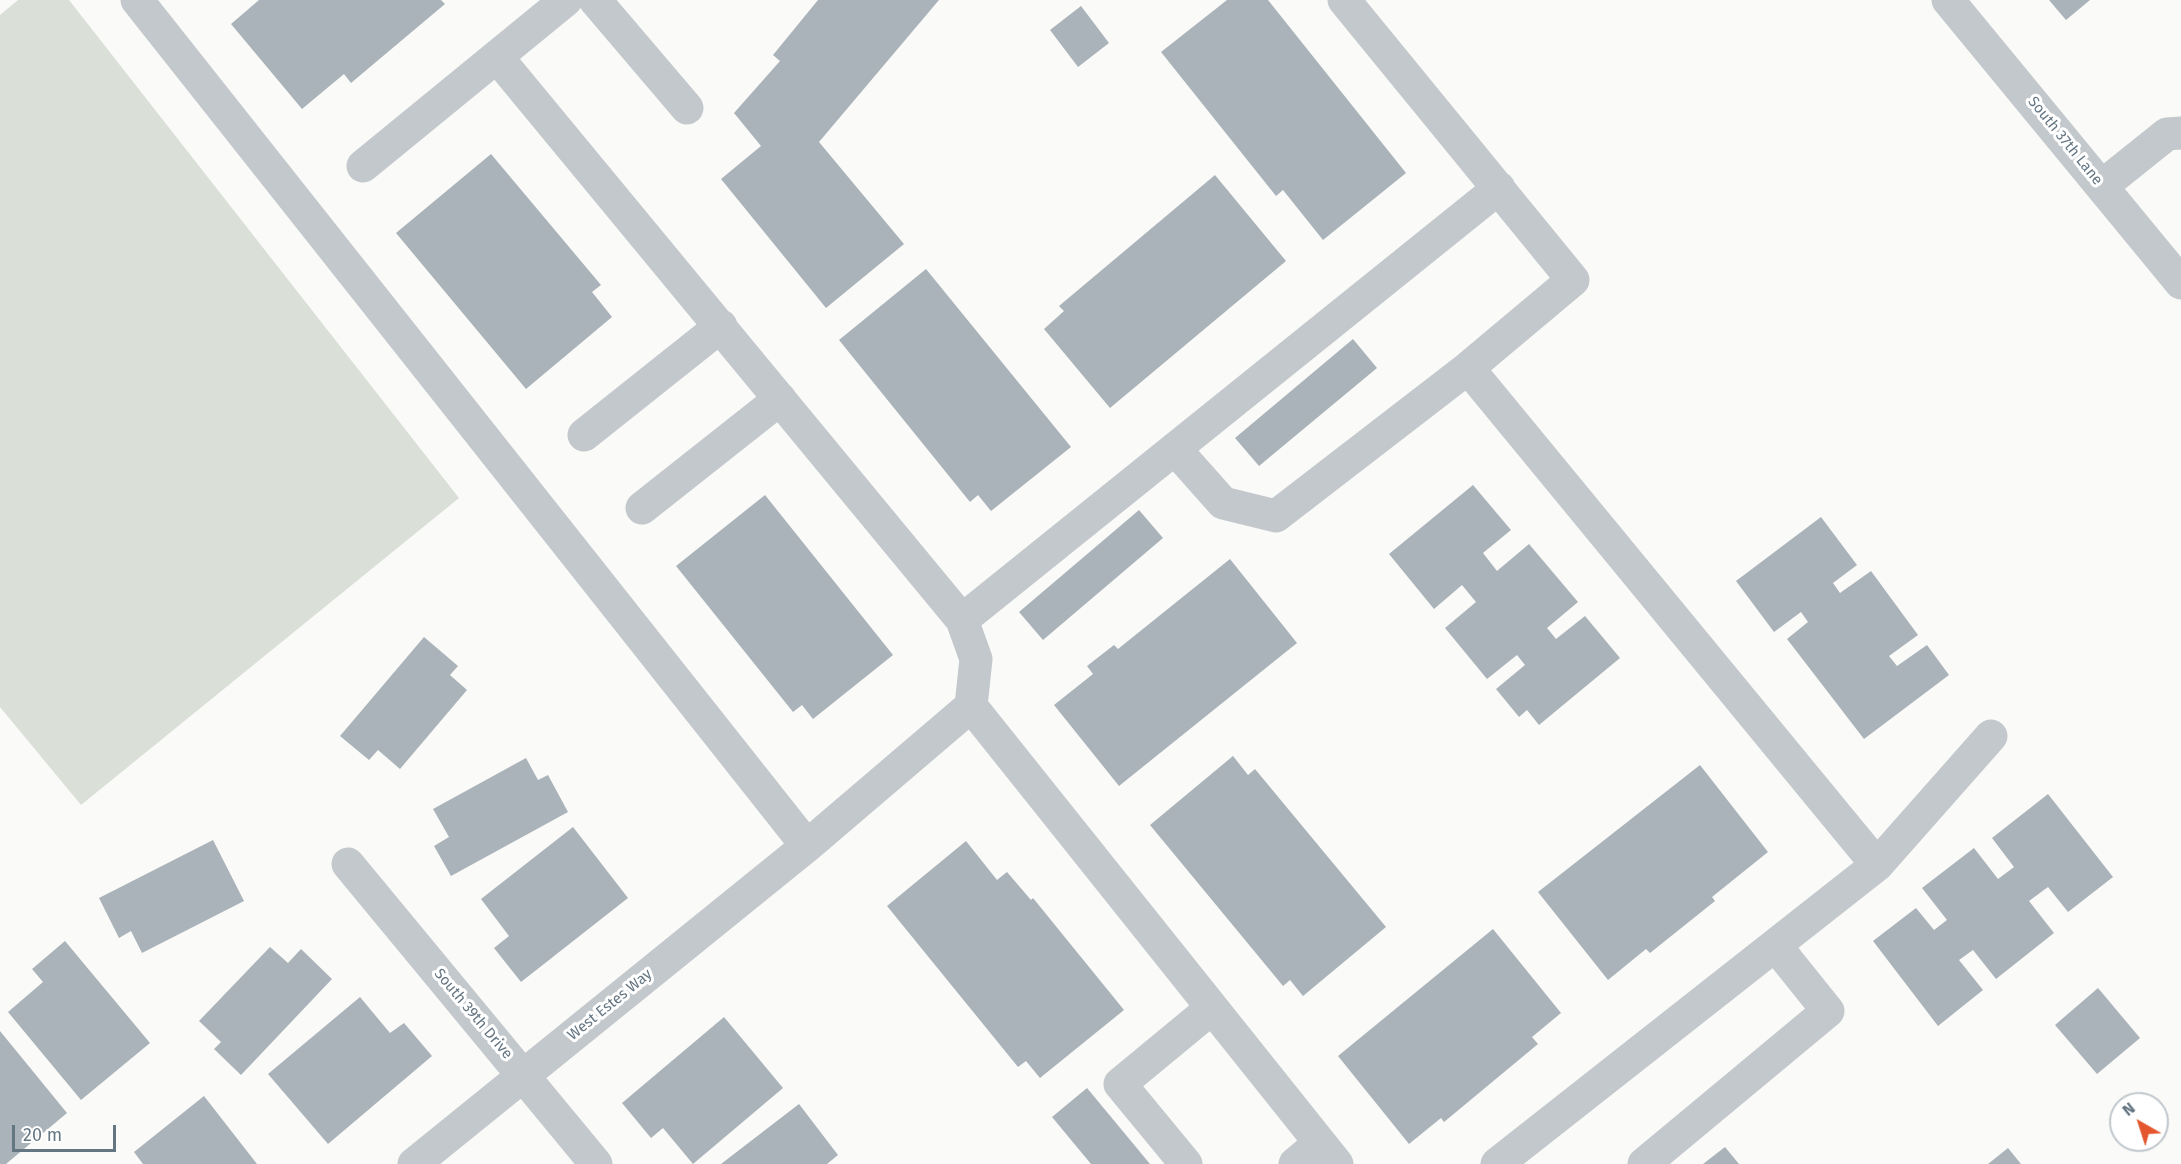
<!DOCTYPE html>
<html>
<head>
<meta charset="utf-8">
<style>
	body { margin:0 }
	#map { position:relative; width:2181px; height:1164px; overflow:hidden; background:#fafaf8; font-family:"Fira Sans",sans-serif }
	canvas { display:block }
	.north { position:absolute; left:2109px; top:1092px; width:60px; height:60px; box-sizing:border-box; background:#fff; border:2px solid #c1c8cd; border-radius:50%; rotate:321deg; font-size:16px; font-weight:700; line-height:24px; text-align:center; color:#657683 }
	.north::after { content:''; display:block; margin:auto; width:21px; height:27px; background:#e4572e; clip-path:polygon(50% 0,100% 100%,50% 72%,0 100%) }
	.scale { position:absolute; left:12px; top:1125px; width:104px; height:27px; box-sizing:border-box; border:3px solid #657683; border-top:0; padding-left:8px; font-size:18px; line-height:21px; white-space:nowrap; color:#657683; -webkit-text-stroke:4px #fff; paint-order:stroke }
</style>
</head>
<body>
<div id="map">
<canvas width="2181" height="1164"></canvas>
<div class="north">N</div>
<div class="scale">20 m</div>
</div>
<script>
const ctx = document.querySelector('canvas').getContext('2d');
ctx.lineJoin = 'round';
function fill(path, color) { ctx.fillStyle = color; ctx.fill(path, 'evenodd'); }
const poly = rows => new Path2D(rows.map(r => 'M' + r).join(''));
function stroke(path, color, width, dash) { ctx.strokeStyle = color; ctx.lineWidth = width; ctx.lineCap = dash ? 'butt' : 'round'; ctx.setLineDash(dash || []); ctx.stroke(path); }
function drawText(font, color, halo, rows, align = 'center') {
  ctx.font = font + ' "Fira Sans",sans-serif'; ctx.lineWidth = 6; ctx.setLineDash([]); ctx.textBaseline = 'middle'; ctx.strokeStyle = halo; ctx.fillStyle = color; for (const [text, x, y, turn = 0] of rows) {
    ctx.save(); ctx.translate(x, y); ctx.rotate((+turn || 0) * Math.PI / 180); ctx.textAlign = isNaN(turn) ? turn : align; if (halo) ctx.strokeText(text, 0, 0); ctx.fillText(text, 0, 0); ctx.restore();
  }
}
const green = poly([
	[18,0,69,0,459,498,81,805,0,707,0,15]
]);
const building = poly([
	[259,0,441,0,445,4,351,83,344,74,302,109,231,24],
	[818,0,939,0,819,142,904,244,826,308,721,179,761,146,734,113,780,61,773,55],
	[1227,0,1268,0,1406,173,1323,240,1283,190,1276,196,1161,52],
	[2049,0,2090,0,2066,20],
	[1081,6,1109,43,1078,67,1050,30],
	[491,154,601,285,592,292,612,317,526,389,396,233],
	[1215,175,1286,261,1110,408,1044,329,1064,311,1059,306],
	[926,269,1071,447,991,511,978,495,970,502,839,340],
	[1353,339,1377,368,1259,466,1235,438],
	[1473,485,1511,530,1483,553,1497,571,1529,544,1578,602,1547,628,1556,639,1585,616,1620,658,1539,725,1527,710,1519,717,1496,689,1525,665,1517,655,1487,679,1445,628,1476,602,1462,585,1434,609,1389,554],
	[765,495,893,655,813,719,802,705,793,712,676,566],
	[1139,510,1163,538,1043,640,1019,612],
	[1821,517,1857,565,1833,583,1840,593,1871,571,1918,635,1889,656,1897,666,1927,645,1949,675,1864,739,1787,639,1808,622,1801,612,1774,632,1736,581],
	[1230,559,1297,643,1119,786,1054,705,1093,674,1087,666,1114,645,1118,649],
	[424,637,458,666,450,675,467,690,400,769,378,750,369,760,340,736],
	[1233,756,1248,775,1255,769,1386,927,1303,996,1290,980,1283,986,1150,825],
	[526,758,538,780,548,775,568,812,451,876,434,846,449,837,433,809],
	[1700,765,1768,852,1712,897,1715,901,1650,953,1646,949,1608,980,1538,892],
	[2048,794,2113,877,2068,912,2048,887,2029,901,2054,933,1996,979,1973,950,1959,960,1983,990,1938,1026,1873,941,1916,908,1934,930,1947,920,1922,888,1974,848,1998,879,2014,867,1992,838],
	[573,827,628,898,521,982,494,948,509,936,481,899],
	[213,840,244,901,142,953,131,931,119,938,99,898],
	[966,841,997,880,1007,872,1031,900,1033,898,1124,1010,1040,1078,1026,1061,1018,1067,887,906],
	[1493,929,1561,1013,1532,1037,1538,1044,1444,1122,1441,1118,1409,1144,1338,1056],
	[65,941,150,1043,81,1100,8,1012,43,982,32,969],
	[270,947,288,963,301,949,332,979,241,1075,214,1049,221,1042,199,1021],
	[2098,988,2140,1038,2097,1074,2055,1025],
	[360,997,390,1033,404,1023,432,1056,328,1144,268,1074],
	[724,1017,783,1088,693,1164,663,1128,651,1138,622,1103],
	[0,1031,67,1113,6,1164,0,1164],
	[1087,1088,1150,1164,1091,1164,1052,1117],
	[204,1096,257,1164,143,1164,134,1152],
	[799,1104,838,1155,827,1164,721,1164],
	[1725,1147,1739,1164,1703,1164],
	[2008,1148,2021,1164,1988,1164]
]);
const minor = poly([
	[137,0,807,846],
	[595,0,687,108],
	[1344,0,1573,280,1468,368,1877,865,1991,736],
	[1948,0,2181,283],
	[497,57,962,620,976,659,971,706,1337,1164],
	[363,166,566,0],
	[2102,186,2167,134,2181,133],
	[584,435,721,326],
	[1175,449,1223,503,1276,516,1468,368],
	[642,508,780,399],
	[962,620,1499,188],
	[348,864,596,1164],
	[414,1164,807,846,971,706],
	[1186,1164,1120,1084,1212,1008],
	[1295,1164,1320,1143],
	[1497,1164,1877,865],
	[1644,1164,1828,1011,1775,945]
]);
const streetNames = [
	["South 37th Lane",2065,141,51],
	["West Estes Way",610,1005,-39],
	["South 39th Drive",473,1014,50]
];
fill(green, '#dadfd7');
fill(building, '#aab3b9');
stroke(minor, '#c3c8cc', 33);
drawText('15px', '#657683', '#fff', streetNames);
</script>
</body>
</html>
